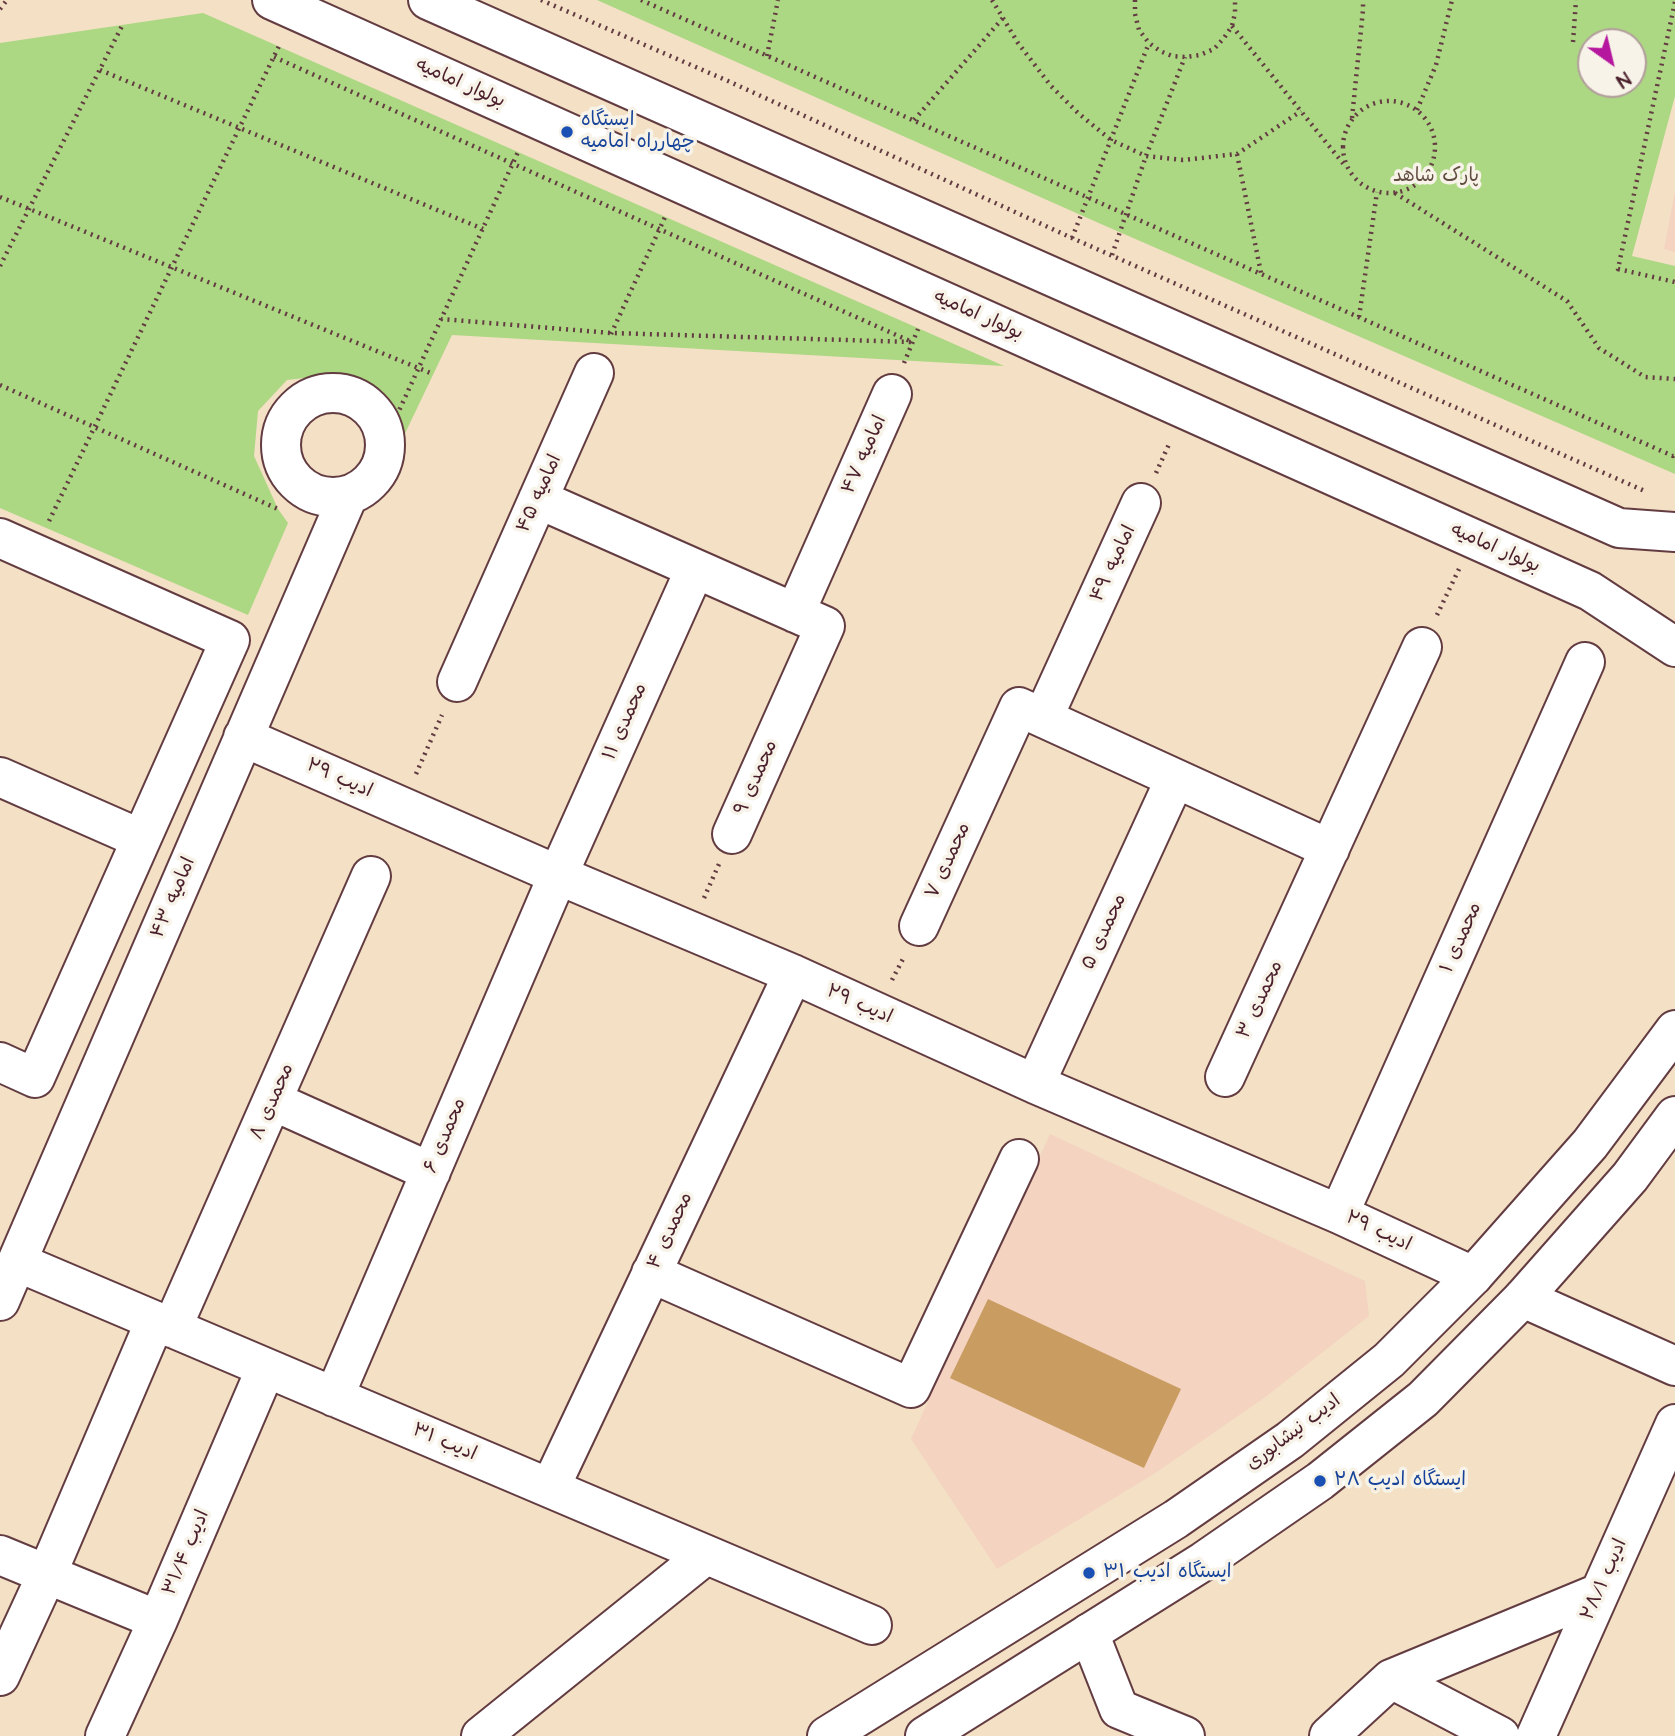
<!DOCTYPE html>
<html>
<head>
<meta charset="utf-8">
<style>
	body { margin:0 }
	#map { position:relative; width:1675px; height:1736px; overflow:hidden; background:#f3e0c5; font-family:"Architects Daughter",sans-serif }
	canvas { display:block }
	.north { position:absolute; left:1577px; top:28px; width:70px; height:70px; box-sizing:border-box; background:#f7f3e8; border:2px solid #b29e9c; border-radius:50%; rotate:146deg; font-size:19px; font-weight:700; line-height:28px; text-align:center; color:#4a1f2b }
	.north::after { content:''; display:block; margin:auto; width:24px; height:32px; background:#b5179e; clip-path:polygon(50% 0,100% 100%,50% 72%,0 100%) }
</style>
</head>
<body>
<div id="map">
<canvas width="1675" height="1736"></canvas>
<div class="north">N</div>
</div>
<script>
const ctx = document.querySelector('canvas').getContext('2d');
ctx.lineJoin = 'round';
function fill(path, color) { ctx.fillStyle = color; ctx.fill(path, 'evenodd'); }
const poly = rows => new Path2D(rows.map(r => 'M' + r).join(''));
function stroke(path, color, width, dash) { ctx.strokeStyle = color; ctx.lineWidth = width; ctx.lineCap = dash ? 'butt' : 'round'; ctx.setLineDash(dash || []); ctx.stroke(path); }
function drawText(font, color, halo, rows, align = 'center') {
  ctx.font = font + ' "Architects Daughter","Playpen Sans Arabic",sans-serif'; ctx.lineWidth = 7; ctx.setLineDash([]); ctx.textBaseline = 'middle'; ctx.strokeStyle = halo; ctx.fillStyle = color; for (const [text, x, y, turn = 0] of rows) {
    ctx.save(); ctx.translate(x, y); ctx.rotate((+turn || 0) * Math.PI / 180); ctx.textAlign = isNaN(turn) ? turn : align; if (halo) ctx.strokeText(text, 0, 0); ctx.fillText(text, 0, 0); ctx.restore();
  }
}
const built = poly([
	[1675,191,1675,252,1664,249],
	[1050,1134,1365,1281,1369,1316,1264,1398,1154,1474,997,1569,911,1439]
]);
const green = poly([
	[597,0,1675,0,1675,96,1632,256,1675,266,1675,474,1101,224],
	[1633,42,1633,84,1591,84,1591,42],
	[203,13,518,152,1004,366,452,335,399,446,376,394,338,374,287,380,258,411,254,456,278,509,288,523,248,615,0,508,0,43]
]);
const building = poly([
	[988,1299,1181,1389,1144,1468,950,1378]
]);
const path = poly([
	[541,0,728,81,1072,238,1647,492],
	[641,0,1673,456,1675,454],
	[992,0,1018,43,1051,86,1078,113,1111,140,1146,156,1183,160,1237,154,1301,111],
	[1135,0,1135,14,1139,30,1149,43,1160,51,1172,56,1185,57,1200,55,1214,49,1224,38,1232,26,1235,13,1235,0],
	[1675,2,1618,269,1675,282],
	[0,9,7,0],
	[1232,26,1346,167],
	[1573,42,1576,0],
	[767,56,778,0],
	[274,57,912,342,611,333,441,319],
	[100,70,483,229],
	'1343 147a46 46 0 1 1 92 0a46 46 0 1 1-92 0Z',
	[1417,110,1436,65,1452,0],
	[1352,118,1363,10,1363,0],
	[914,120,1003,18],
	[1237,154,1261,273],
	[1395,193,1567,301,1599,348,1645,377,1675,379],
	[0,197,433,374],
	[1072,238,1149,43],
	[1112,255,1146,156,1185,57],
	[0,266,123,24],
	[1359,317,1377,192],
	[611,334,666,215],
	[904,363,918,329],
	[0,385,278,509],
	[386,449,391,428,518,152],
	[1156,473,1170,442],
	[49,521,279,46],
	[1437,615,1459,569],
	[416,774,442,715],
	[704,898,719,864],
	[892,980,904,957]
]);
const minor = poly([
	'281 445a52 52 0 1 1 104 0a52 52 0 1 1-104 0Z',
	[538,499,825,626,732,834],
	[0,538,230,640,35,1078,0,1062],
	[795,613,892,394],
	[457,682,594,373],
	[1043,718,1141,503],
	[243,737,558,875,793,974,1035,1084,1339,1214,1473,1276],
	[0,777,141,839],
	[919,926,1019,707,1330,849],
	[1225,1077,1422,647],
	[1035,1084,1175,779],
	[273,1101,431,1172],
	[1339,1214,1585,662],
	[17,1262,872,1625],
	[651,1273,911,1388,1019,1159],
	[1523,1298,1675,1366],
	[0,1301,348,496],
	[172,1328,371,876],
	[334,1397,558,875,695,569],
	[550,1488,793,974],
	[0,1555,158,1620],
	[1089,1633,1119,1709,1185,1736],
	[0,1676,47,1574,155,1321],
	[1391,1679,1500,1736],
	[105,1736,158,1620,266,1368],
	[481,1736,706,1555],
	[1329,1736,1391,1679,1599,1593],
	[1536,1736,1675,1424]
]);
const tertiary = poly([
	[827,1736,1176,1519,1290,1440,1389,1360,1473,1276,1590,1144,1675,1030],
	[925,1736,1204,1561,1320,1481,1423,1399,1523,1298,1630,1177,1675,1116]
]);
const primary = poly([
	[272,0,1590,591,1675,647],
	[428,0,1619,528,1675,532]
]);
const markers = [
	[567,132,7,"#1a4fb4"],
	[1320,1481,7,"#1a4fb4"],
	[1089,1573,7,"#1a4fb4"]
];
const streetNames = [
	["بولوار امامیه",460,84,24],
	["بولوار امامیه",978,316,24],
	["امامیه ۴۷",865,455,-66],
	["امامیه ۴۵",540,494,-66],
	["بولوار امامیه",1495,549,24],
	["امامیه ۴۹",1114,564,-65],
	["محمدی ۱۱",626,722,-66],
	["محمدی ۹",757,778,-66],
	["ادیب ۲۹",339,779,24],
	["محمدی ۷",949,861,-65],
	["امامیه ۴۳",174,898,-67],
	["محمدی ۵",1105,932,-65],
	["محمدی ۱",1462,938,-66],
	["محمدی ۳",1261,1000,-65],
	["ادیب ۲۹",859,1005,24],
	["محمدی ۸",273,1102,-66],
	["محمدی ۶",446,1136,-67],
	["محمدی ۴",671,1231,-65],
	["ادیب ۲۹",1378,1232,25],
	["ادیب نیشابوری",1294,1433,-37],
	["ادیب ۳۱",444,1443,23],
	["ادیب ۳۱/۴",187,1553,-67],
	["ادیب ۲۸/۱",1605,1580,-66]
];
const transitNames = [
	["ایستگاه",581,121],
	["چهارراه امامیه",581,143],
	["ایستگاه ادیب ۲۸",1334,1481],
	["ایستگاه ادیب ۳۱",1103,1573]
];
const parkNames = [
	["پارک شاهد",1436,177]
];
fill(built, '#f4d3c0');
fill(green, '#acd783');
fill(building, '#c99d62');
stroke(minor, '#633c42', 42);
stroke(tertiary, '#633c42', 42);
stroke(primary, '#633c42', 42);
stroke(path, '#633c42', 4.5, [2, 5]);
stroke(minor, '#fff', 38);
stroke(tertiary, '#fff', 38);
stroke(primary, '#fff', 38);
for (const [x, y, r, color] of markers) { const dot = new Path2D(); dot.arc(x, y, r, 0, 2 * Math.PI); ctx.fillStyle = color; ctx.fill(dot); stroke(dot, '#f7f3e8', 2.5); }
drawText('19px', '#4a1f2b', '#f7f3e8', streetNames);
drawText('19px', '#164399', '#f7f3e8', transitNames, 'left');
drawText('19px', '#624d41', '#f7f3e8', parkNames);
</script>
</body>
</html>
